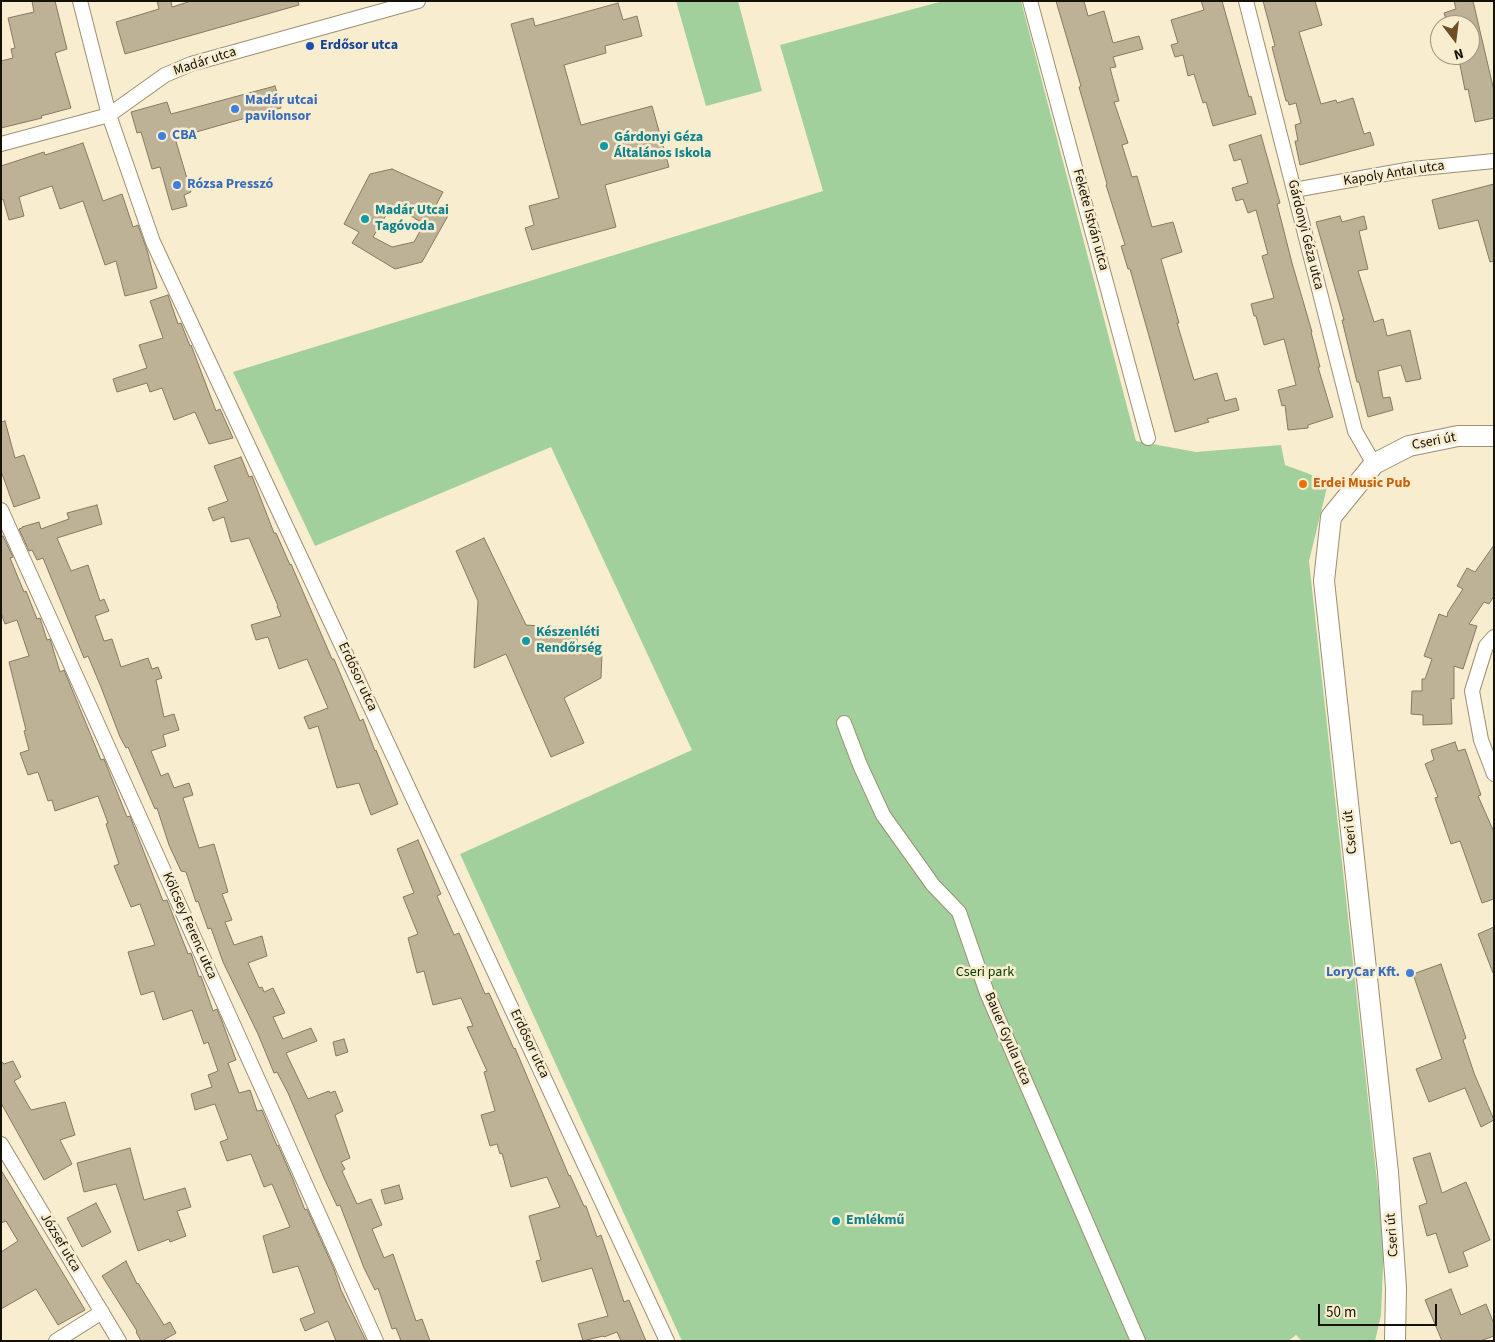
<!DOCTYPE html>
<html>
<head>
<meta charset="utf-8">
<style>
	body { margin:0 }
	#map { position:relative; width:1495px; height:1342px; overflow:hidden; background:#f9edcf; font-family:"Source Sans 3",sans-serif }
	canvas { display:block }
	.frame { position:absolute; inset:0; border:2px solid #151107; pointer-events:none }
	.north { position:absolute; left:1430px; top:15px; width:50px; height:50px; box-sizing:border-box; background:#f9edcf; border:1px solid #9e957f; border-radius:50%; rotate:165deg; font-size:14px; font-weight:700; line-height:20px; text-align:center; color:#151107 }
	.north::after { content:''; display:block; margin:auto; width:18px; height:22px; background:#6f4e25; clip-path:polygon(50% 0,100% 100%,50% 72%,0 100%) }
	.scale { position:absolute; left:1318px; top:1304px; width:119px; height:22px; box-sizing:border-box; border:2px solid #151107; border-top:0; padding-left:6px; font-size:15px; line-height:18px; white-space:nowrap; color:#151107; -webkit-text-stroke:4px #f9edcf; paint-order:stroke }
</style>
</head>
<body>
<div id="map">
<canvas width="1495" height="1342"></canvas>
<div class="frame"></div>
<div class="north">N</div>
<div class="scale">50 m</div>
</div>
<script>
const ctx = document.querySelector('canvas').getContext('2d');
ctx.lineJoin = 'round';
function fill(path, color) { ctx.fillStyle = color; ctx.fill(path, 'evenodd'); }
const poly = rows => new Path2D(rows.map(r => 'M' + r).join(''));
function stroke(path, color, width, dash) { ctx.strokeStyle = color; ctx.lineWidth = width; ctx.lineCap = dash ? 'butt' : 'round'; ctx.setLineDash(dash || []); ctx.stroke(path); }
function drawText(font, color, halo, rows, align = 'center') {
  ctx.font = font + ' "Source Sans 3",sans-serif'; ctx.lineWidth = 5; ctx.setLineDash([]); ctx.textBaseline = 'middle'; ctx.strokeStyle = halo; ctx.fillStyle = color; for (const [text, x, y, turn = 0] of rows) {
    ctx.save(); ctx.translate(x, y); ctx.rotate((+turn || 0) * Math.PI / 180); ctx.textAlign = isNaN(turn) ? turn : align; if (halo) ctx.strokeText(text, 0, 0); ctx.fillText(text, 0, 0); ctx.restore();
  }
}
const green = poly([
	[676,1,738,1,762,91,706,106],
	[943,1,1021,1,1136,441,1196,452,1281,445,1285,465,1307,473,1328,483,1309,561,1384,1245,1381,1315,1375,1341,1302,1341,1296,1335,1288,1341,682,1341,460,854,692,750,551,447,315,546,233,372,823,191,780,45]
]);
const building = poly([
	[32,1,55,1,67,49,55,53,71,108,41,116,42,118,1,128,1,61,13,58,11,49,15,48,8,18,34,12,32,1],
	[157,1,171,1,172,7,191,1,298,1,299,5,125,54,116,22,159,9,157,1],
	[1056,1,1084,1,1088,16,1104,11,1113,43,1139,36,1143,49,1113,57,1116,67,1110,68,1119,101,1114,102,1128,143,1122,145,1132,177,1137,176,1152,227,1173,222,1182,252,1161,259,1179,323,1177,323,1194,380,1217,373,1225,401,1236,398,1239,410,1207,419,1209,422,1175,432,1151,343,1130,269,1128,269,1121,246,1125,245,1106,185,1107,184,1079,87,1081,86,1056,1],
	[1201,1,1222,1,1249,97,1251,96,1256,114,1213,126,1206,102,1203,103,1194,74,1188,76,1183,55,1175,57,1171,45,1178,43,1171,20,1204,10,1201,1],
	[1263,1,1315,1,1322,25,1299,32,1321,104,1336,100,1337,103,1353,98,1364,134,1370,132,1374,145,1300,165,1295,141,1298,141,1295,125,1301,123,1296,103,1289,105,1288,101,1286,101,1272,47,1275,46,1263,1],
	[1454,1,1473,1,1494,91,1494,118,1475,122,1468,89,1465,90,1458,55,1470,55,1470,21,1448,25,1444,13,1456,9,1454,1],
	[618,3,623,20,637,16,642,36,605,46,606,53,564,65,581,125,652,106,669,167,605,185,616,227,532,250,525,228,534,225,529,206,559,198,511,24,533,18,535,26,618,3],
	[275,86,281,108,175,138,191,192,184,195,187,206,172,210,160,167,152,169,141,132,137,133,131,112,167,102,171,114,275,86],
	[1261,135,1280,203,1277,204,1292,263,1312,332,1311,332,1320,367,1318,367,1333,417,1308,425,1308,428,1288,430,1285,405,1282,406,1278,390,1296,385,1284,339,1264,345,1256,316,1254,316,1251,304,1274,298,1262,256,1268,254,1256,210,1248,213,1243,199,1236,201,1232,188,1248,183,1241,159,1234,161,1229,145,1261,135],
	[83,143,103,201,122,194,133,227,138,225,147,250,157,288,125,296,116,261,105,265,83,201,60,209,52,186,19,197,24,216,9,220,3,199,1,200,1,166,44,152,45,155,83,143],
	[392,169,443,192,435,207,449,214,422,262,395,269,352,243,359,232,344,224,370,174,392,169],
	[398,208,424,224,414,242,392,247,373,237,388,212,398,208],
	[1494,184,1494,261,1490,262,1478,220,1439,229,1432,200,1494,184],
	[1340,216,1342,222,1364,216,1367,229,1359,231,1368,269,1358,271,1374,322,1383,319,1387,336,1410,330,1421,379,1406,382,1401,365,1378,371,1383,398,1390,397,1393,410,1368,417,1359,382,1357,382,1342,320,1344,320,1316,222,1340,216],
	[168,295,178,324,181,323,190,346,191,345,216,411,220,409,233,438,209,444,195,412,174,420,162,388,150,392,147,383,117,392,113,379,147,368,139,345,163,338,150,301,168,295],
	[5,421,15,458,24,455,40,498,14,507,1,471,1,422,5,421],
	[241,457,249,477,252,476,274,533,276,533,290,565,291,564,332,659,334,659,360,721,363,719,375,751,376,750,398,804,371,815,359,783,337,788,318,726,309,729,304,717,328,708,307,659,279,669,268,637,256,640,251,625,281,616,277,606,278,606,249,538,231,542,224,517,213,521,208,508,228,501,214,466,241,457],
	[97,505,102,524,57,538,71,571,88,565,100,601,104,599,109,611,95,616,104,641,112,639,121,667,148,658,152,669,158,667,162,678,156,680,164,717,174,714,179,730,163,735,166,746,151,751,161,776,168,773,174,788,189,783,193,795,183,798,199,848,214,844,228,892,222,894,232,920,225,922,234,945,262,936,267,956,248,963,259,988,262,987,264,992,273,988,285,1013,273,1017,283,1039,311,1028,317,1041,286,1053,308,1099,329,1091,330,1093,335,1091,343,1111,335,1115,350,1158,341,1162,345,1169,342,1171,357,1204,371,1199,382,1225,372,1229,384,1258,393,1254,416,1321,422,1319,430,1341,401,1341,396,1328,392,1329,378,1288,375,1290,364,1268,340,1205,337,1206,324,1178,288,1093,277,1072,274,1073,258,1034,223,962,211,928,208,929,198,901,196,902,186,872,181,871,169,845,157,808,155,809,128,747,126,748,120,737,101,687,88,656,84,658,43,558,37,560,32,550,29,551,19,529,22,528,22,527,39,522,41,529,69,519,67,513,97,505],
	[1,536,3,536,13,557,10,558,24,592,26,591,37,619,40,618,47,640,50,639,51,642,60,672,64,670,101,760,104,759,127,817,130,816,133,824,163,901,167,900,188,954,191,953,199,977,201,976,213,1011,217,1009,223,1024,236,1060,228,1063,239,1093,250,1090,257,1111,262,1110,277,1146,278,1145,292,1177,305,1210,307,1209,334,1269,341,1290,366,1341,336,1341,328,1321,305,1331,300,1319,315,1313,298,1266,273,1273,263,1236,290,1227,272,1184,264,1187,251,1154,227,1161,220,1142,228,1139,215,1104,195,1110,191,1094,212,1087,208,1075,218,1071,208,1042,204,1044,192,1010,163,1020,154,991,141,995,128,952,155,945,140,904,131,907,114,866,119,864,106,824,108,823,98,796,55,811,52,800,48,801,38,772,28,775,20,753,29,750,24,731,26,730,9,662,29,656,17,620,5,624,1,613,1,536],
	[484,538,526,625,577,629,577,653,602,653,601,678,564,698,584,743,551,757,506,654,474,668,478,601,456,551,484,538],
	[1494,545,1494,596,1489,604,1484,602,1469,624,1477,626,1463,669,1454,666,1454,699,1451,698,1452,724,1423,725,1423,715,1411,714,1412,691,1422,691,1422,679,1425,679,1432,659,1424,656,1439,614,1447,617,1448,612,1463,589,1457,586,1467,568,1475,572,1494,545],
	[1455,742,1458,751,1465,749,1481,795,1478,796,1494,832,1494,899,1482,903,1460,841,1451,844,1435,798,1438,797,1425,764,1434,760,1431,750,1455,742],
	[418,840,441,894,437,896,454,935,459,933,485,994,489,993,514,1049,515,1048,569,1176,570,1175,584,1206,586,1206,597,1237,601,1235,624,1302,629,1300,646,1341,621,1341,617,1332,604,1337,603,1336,583,1341,578,1324,608,1316,592,1268,542,1282,536,1261,541,1260,529,1216,560,1207,547,1177,511,1187,502,1153,500,1154,497,1144,490,1146,481,1115,495,1111,484,1072,487,1071,467,1027,473,1026,461,998,433,1005,424,971,417,973,408,938,418,934,403,897,414,893,397,849,418,840],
	[1494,927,1494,973,1493,973,1478,934,1494,927],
	[1441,964,1466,1038,1463,1040,1474,1073,1494,1120,1481,1127,1465,1088,1429,1102,1416,1069,1442,1059,1413,974,1441,964],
	[344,1039,348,1052,336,1056,333,1042,344,1039],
	[1,1061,4,1064,13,1061,21,1077,14,1081,31,1110,65,1102,75,1135,60,1140,72,1164,44,1180,1,1103,1,1061],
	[130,1148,144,1200,185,1188,191,1207,177,1211,186,1236,170,1242,169,1239,138,1251,116,1184,84,1192,77,1163,130,1148],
	[1430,1153,1442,1193,1466,1182,1490,1240,1463,1252,1468,1266,1449,1273,1436,1233,1427,1236,1419,1206,1427,1203,1413,1158,1430,1153],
	[1,1170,85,1310,58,1325,36,1289,1,1309,1,1252,18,1241,6,1221,1,1223,1,1170],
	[399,1185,403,1199,385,1204,381,1190,399,1185],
	[96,1203,111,1232,82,1247,67,1218,96,1203],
	[126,1261,137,1284,138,1283,164,1325,170,1322,176,1333,162,1341,141,1341,136,1332,137,1331,102,1276,126,1261],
	[1451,1289,1461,1315,1486,1304,1494,1324,1494,1336,1480,1341,1442,1341,1425,1300,1451,1289]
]);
const street = poly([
	[80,1,109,115,153,242,667,1341],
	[1030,1,1148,438],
	[1246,1,1355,431,1374,464],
	[1,144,109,115,165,75,191,64,418,1],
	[1294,190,1412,169,1494,161],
	[1,510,376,1341],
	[1494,637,1486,646,1472,691,1481,740,1494,774],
	[844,723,860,765,883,815,933,885,959,912,987,993,1138,1341],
	[1,1144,119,1341],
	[56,1341,102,1312]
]);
const secondary = poly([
	[1395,1341,1396,1288,1388,1172,1324,581,1331,517,1374,464,1409,446,1458,436,1494,436]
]);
const markers = [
	[310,46,5,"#1a4fb4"],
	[235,109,5,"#3f7fe0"],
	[162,136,5,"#3f7fe0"],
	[604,146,5,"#0f9aa8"],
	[177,185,5,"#3f7fe0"],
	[365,219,5,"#0f9aa8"],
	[1303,484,5,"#e8710a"],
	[526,641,5,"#0f9aa8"],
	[1410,973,5,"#3f7fe0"],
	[836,1221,5,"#0f9aa8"]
];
const transitNames = [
	["Erdősor utca",320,46]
];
const streetNames = [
	["Madár utca",205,62,-18],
	["Kapoly Antal utca",1394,174,-9],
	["Fekete István utca",1090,220,75],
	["Gárdonyi Géza utca",1305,235,76],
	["Cseri út",1434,442,-11],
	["Erdősor utca",357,677,65],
	["Cseri út",1351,832,-96],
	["Kölcsey Ferenc utca",189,926,66],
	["Bauer Gyula utca",1007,1039,67],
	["Erdősor utca",529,1044,65],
	["Cseri út",1393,1235,-94],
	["József utca",60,1243,59]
];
const shopNames = [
	["Madár utcai",245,101],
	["pavilonsor",245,117],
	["CBA",172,136],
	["Rózsa Presszó",187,185],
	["LoryCar Kft.",1400,973,"right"]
];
const cultureNames = [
	["Gárdonyi Géza",614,138],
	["Általános Iskola",614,154],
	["Madár Utcai",375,211],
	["Tagóvoda",375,227],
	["Készenléti",536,633],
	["Rendőrség",536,649],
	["Emlékmű",846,1221]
];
const foodNames = [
	["Erdei Music Pub",1313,484]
];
const parkNames = [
	["Cseri park",985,973]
];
fill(green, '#a2d09c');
fill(building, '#beb296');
stroke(building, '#857a5f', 1);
stroke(street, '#9b8f74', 16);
stroke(secondary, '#9b8f74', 22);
stroke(street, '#fff', 14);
stroke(secondary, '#fff', 20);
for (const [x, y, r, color] of markers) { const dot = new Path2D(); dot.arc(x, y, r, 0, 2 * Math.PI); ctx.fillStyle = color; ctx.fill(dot); stroke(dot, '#f9edcf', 2); }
drawText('bold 14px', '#164399', '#f9edcf', transitNames, 'left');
drawText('14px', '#151107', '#f9edcf', streetNames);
drawText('bold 14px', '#366cbe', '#f9edcf', shopNames, 'left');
drawText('bold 14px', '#0d838f', '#f9edcf', cultureNames, 'left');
drawText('bold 14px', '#c56008', '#f9edcf', foodNames, 'left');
drawText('14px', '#033c00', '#f9edcf', parkNames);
</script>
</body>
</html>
